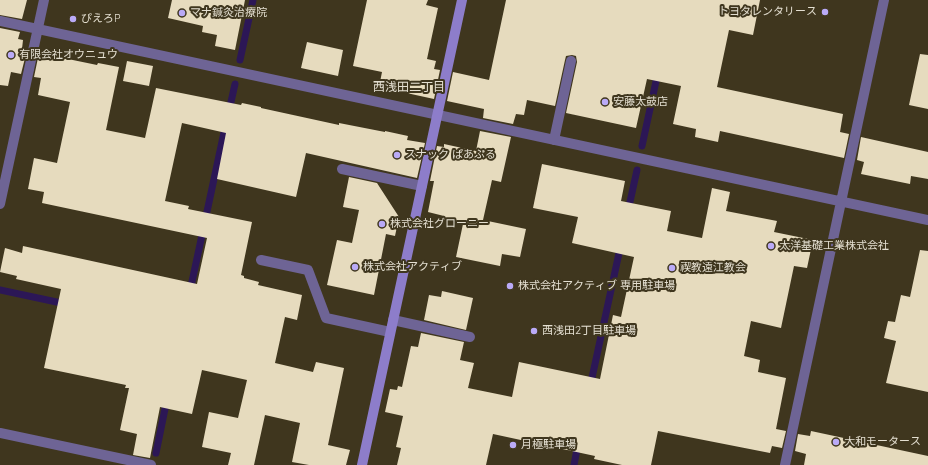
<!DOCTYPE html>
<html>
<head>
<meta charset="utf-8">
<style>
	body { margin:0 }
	canvas { display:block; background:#3f361e }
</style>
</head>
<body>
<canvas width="928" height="465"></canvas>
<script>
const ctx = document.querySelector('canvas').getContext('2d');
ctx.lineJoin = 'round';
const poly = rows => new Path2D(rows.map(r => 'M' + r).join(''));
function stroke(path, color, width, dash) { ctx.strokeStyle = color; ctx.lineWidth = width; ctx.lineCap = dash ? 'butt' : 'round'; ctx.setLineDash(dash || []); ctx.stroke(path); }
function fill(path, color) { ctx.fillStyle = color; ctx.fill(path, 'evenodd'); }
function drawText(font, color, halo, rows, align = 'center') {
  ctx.font = font + ' Quicksand,"Noto Sans JP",sans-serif'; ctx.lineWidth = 4; ctx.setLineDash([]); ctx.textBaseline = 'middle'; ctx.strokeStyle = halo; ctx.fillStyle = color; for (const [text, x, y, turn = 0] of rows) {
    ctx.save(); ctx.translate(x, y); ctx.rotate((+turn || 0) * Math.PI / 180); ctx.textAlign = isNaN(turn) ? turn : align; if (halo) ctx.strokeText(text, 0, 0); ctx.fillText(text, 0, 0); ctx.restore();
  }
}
const stream = poly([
	[240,60,253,0],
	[229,111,235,84],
	[642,146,658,72],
	[628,211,637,170],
	[0,290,66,304],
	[190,291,226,123],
	[590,387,621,244],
	[156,453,167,399],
	[574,465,578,444]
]);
const building = poly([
	[0,0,27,0,22,19,0,15],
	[172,0,245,0,235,50,215,46,217,35,202,32,203,26,168,18],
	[367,0,428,0,426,5,438,8,427,59,436,61,434,69,440,70,434,99,379,87,382,72,353,66],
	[506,0,760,0,753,35,729,30,717,87,843,114,840,132,849,134,844,158,720,131,718,142,695,137,696,129,673,124,681,86,647,79,636,128,566,113,577,62,576,56,572,55,566,56,565,60,555,106,527,100,524,115,516,114,513,124,483,118,484,109,447,101,453,72,489,80],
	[0,28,20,32,18,39,23,40,22,49,27,50,21,74,11,72,8,86,0,85],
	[307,42,343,50,338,76,301,68],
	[39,53,97,65,98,63,119,67,106,130,145,138,156,88,241,105,242,103,261,107,261,108,339,125,339,123,385,132,385,131,408,136,407,140,425,143,417,178,306,153,296,197,217,179,226,133,182,123,165,201,189,206,188,209,252,222,241,275,244,276,244,278,259,282,258,285,302,295,297,320,285,317,275,363,313,372,316,362,344,368,328,445,350,450,346,465,309,465,292,462,300,423,265,415,254,465,228,465,231,453,202,447,209,412,238,418,247,380,202,370,192,414,160,407,150,458,133,455,137,434,120,430,129,388,125,388,126,385,44,368,61,289,16,279,17,276,0,272,5,248,22,253,23,246,197,284,207,238,42,203,44,192,28,189,34,158,57,163,70,102,38,95,41,78,34,77],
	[920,54,928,55,928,109,909,105],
	[127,61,153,66,149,86,123,81],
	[480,131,511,137,501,182,492,180,483,220,526,229,520,257,502,254,500,266,456,257,463,224,443,220,444,216,428,212,434,181,430,181,437,146,444,147,444,144,476,151],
	[861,137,928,152,928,179,911,176,910,184,861,174,864,162,857,160],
	[542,164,625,181,621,201,671,211,667,231,702,238,712,188,730,192,726,211,777,221,774,232,813,240,807,268,794,266,781,328,751,321,744,356,760,360,758,372,786,378,776,429,786,431,782,448,772,446,770,453,658,431,651,465,622,465,594,459,595,456,493,434,486,465,397,465,401,448,396,447,403,416,385,412,390,389,397,390,398,386,402,387,411,346,418,347,421,333,464,342,460,360,474,363,468,388,512,397,519,362,600,379,613,315,621,317,634,257,572,243,578,217,533,208],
	[349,177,377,183,399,217,395,236,386,234,374,295,327,285,337,240,352,243,359,210,343,207],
	[920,250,928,251,928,392,886,383,896,341,884,338,888,321,895,322,901,295,910,297],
	[442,291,473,298,466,330,424,320,429,295,441,297],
	[811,431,928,456,928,465,804,465,806,454,795,451,798,434,810,436]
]);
const lane = poly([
	[393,320,470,337]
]);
const street = poly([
	[0,21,928,220],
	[554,140,571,61],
	[342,169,422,186],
	[0,204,44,0],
	[261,260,308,270,326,318,390,332],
	[0,433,151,465],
	[785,465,884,0]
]);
const secondary = poly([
	[362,465,462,0]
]);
const markers = [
	[825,12,4,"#baaaf7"],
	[182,13,4,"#baaaf7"],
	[73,19,4,"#baaaf7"],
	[11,55,4,"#baaaf7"],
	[605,102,4,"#baaaf7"],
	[397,155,4,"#baaaf7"],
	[382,224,4,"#baaaf7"],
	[771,246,4,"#baaaf7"],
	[355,267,4,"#baaaf7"],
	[672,268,4,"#baaaf7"],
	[510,286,4,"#baaaf7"],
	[534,331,4,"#baaaf7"],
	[836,442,4,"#baaaf7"],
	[513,445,4,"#baaaf7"]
];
const poiNames = [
	["トヨタレンタリース",817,12,"right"],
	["マナ鍼灸治療院",190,13],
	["ぴえろP",81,19],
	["有限会社オウニュウ",19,55],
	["安藤太鼓店",613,102],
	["スナック ぱあぷる",405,155],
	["株式会社グローニー",390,224],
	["太洋基礎工業株式会社",779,246],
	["株式会社アクティブ",363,267],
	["禊教遠江教会",680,268],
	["株式会社アクティブ 専用駐車場",518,286],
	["西浅田2丁目駐車場",542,331],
	["大和モータース",844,442],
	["月極駐車場",521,445]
];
const neighbourhoodNames = [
	["西浅田二丁目",409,87]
];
stroke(stream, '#2c1756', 7);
fill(building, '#e6dbbe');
stroke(lane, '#6e6495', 10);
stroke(street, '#6e6495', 10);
stroke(secondary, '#8d7dca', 10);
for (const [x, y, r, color] of markers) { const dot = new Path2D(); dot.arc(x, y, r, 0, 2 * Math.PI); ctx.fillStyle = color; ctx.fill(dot); stroke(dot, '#3f361e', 1.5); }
drawText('11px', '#e4dfd1', '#3f361e', poiNames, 'left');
drawText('12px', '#e4dfd1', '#3f361e', neighbourhoodNames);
</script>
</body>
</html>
